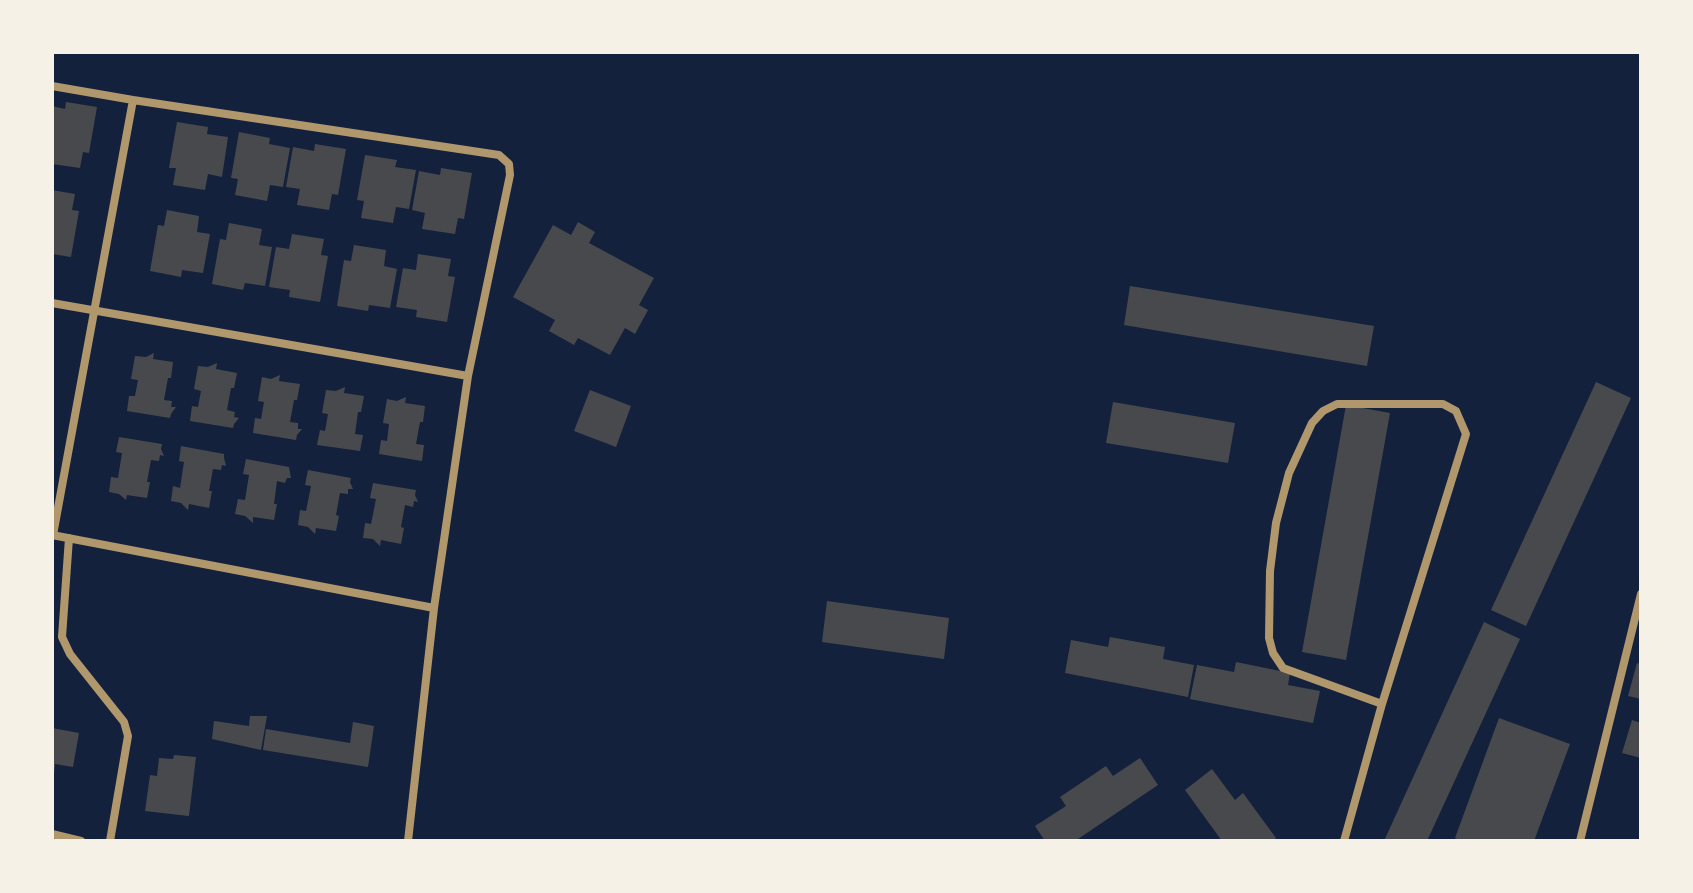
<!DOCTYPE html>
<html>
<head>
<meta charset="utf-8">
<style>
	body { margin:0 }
	#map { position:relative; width:1693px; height:893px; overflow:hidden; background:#14213d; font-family:"Open Sans",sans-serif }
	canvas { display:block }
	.frame { position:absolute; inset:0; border:54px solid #f6f1e7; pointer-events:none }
</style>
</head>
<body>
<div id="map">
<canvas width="1693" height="893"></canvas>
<div class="frame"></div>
</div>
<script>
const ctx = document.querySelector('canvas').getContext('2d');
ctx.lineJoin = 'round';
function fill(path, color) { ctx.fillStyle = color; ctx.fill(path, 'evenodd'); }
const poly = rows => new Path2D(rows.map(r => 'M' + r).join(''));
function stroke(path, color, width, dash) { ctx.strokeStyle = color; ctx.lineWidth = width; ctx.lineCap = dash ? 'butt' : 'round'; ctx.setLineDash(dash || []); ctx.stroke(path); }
const building = poly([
	[66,102,97,107,89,153,83,152,80,168,52,164,52,106,65,109],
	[177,122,208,127,207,134,228,137,222,177,208,174,205,190,173,185,176,168,169,168],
	[239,132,270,138,269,144,290,148,283,187,270,185,267,201,235,195,238,179,231,178],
	[315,144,346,149,338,195,332,194,329,210,297,205,300,189,286,187,293,147,314,151],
	[365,155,397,160,395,167,416,170,409,209,396,207,393,223,361,218,364,201,357,200],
	[441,168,472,173,464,219,458,218,455,234,422,229,425,213,412,210,419,171,440,175],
	[52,190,75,194,72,210,79,211,71,257,52,254],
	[167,210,199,216,197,232,210,234,203,273,182,270,181,277,150,271,158,225,164,226],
	[578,222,595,232,589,243,654,278,639,305,648,310,635,334,625,328,610,355,578,338,574,345,549,331,555,320,513,297,553,225,571,235],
	[229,223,262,229,259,245,272,247,265,286,245,283,243,290,212,284,220,239,226,240],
	[292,234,324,239,321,255,328,256,320,302,289,297,290,290,269,287,276,247,289,249],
	[354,245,386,250,384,266,397,269,390,308,369,305,368,311,337,306,344,260,351,261],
	[418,254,451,259,448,276,455,277,447,322,416,317,417,310,396,307,403,268,416,270],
	[1130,286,1374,326,1367,366,1124,325],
	[154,353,153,359,173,362,171,378,168,378,164,400,172,401,171,407,176,407,171,414,170,418,127,411,129,396,135,396,138,380,131,379,135,356,146,357],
	[217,363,216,369,237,373,234,388,231,388,227,410,235,412,234,417,239,418,234,424,233,428,190,421,192,406,198,407,201,391,194,389,198,366,208,367],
	[280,375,279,381,300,384,297,400,294,400,290,422,298,423,298,429,302,429,297,435,296,440,253,433,255,418,261,419,264,402,258,401,262,377,271,379],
	[1596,382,1631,398,1526,626,1491,610],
	[345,387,344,393,364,396,361,412,358,412,355,434,363,435,360,451,317,445,320,430,325,431,328,414,322,413,326,390,336,391],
	[590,390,631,406,616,447,574,431],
	[406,397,405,403,425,406,423,422,420,422,416,444,424,445,422,461,379,454,381,440,387,441,389,424,383,423,387,399,397,401],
	[1113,402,1235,423,1228,463,1106,443],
	[1346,405,1390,413,1346,660,1302,652],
	[119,437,162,444,161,449,164,456,160,455,159,461,151,460,147,482,150,482,147,498,127,495,126,500,119,494,109,492,111,477,118,478,122,453,116,452],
	[181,446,224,454,224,458,226,466,222,465,221,470,213,469,209,491,212,491,209,508,189,504,188,510,181,503,171,501,173,486,180,488,184,462,179,461],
	[246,459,289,467,291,478,287,478,285,483,277,481,274,504,277,504,274,520,253,517,253,523,245,516,235,514,238,499,245,500,249,475,243,474],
	[308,470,351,478,350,482,353,489,348,489,348,494,340,493,336,515,339,516,336,531,316,528,315,534,308,527,298,525,300,510,306,511,311,486,305,485],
	[373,483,416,490,415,495,418,502,414,501,413,507,405,505,401,527,404,528,401,544,381,540,380,546,373,539,363,538,365,523,371,524,376,499,370,498],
	[827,601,949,618,944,659,822,642],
	[1484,622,1520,639,1427,841,1384,841],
	[1110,637,1165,647,1163,659,1194,665,1188,697,1065,673,1071,640,1108,647],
	[1236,662,1290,673,1288,685,1320,691,1313,723,1190,699,1197,665,1234,672],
	[1637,663,1641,664,1641,699,1628,696],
	[250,716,267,716,261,750,212,739,214,721,249,726],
	[1499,718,1570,744,1534,841,1462,841,1455,838],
	[1632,720,1641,723,1641,758,1622,753],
	[353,722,374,726,368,767,263,750,266,729,350,743],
	[52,728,79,733,73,767,55,764,54,775,52,775],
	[174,755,196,757,189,816,145,811,150,775,157,776,159,758,173,759],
	[1140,758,1158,785,1075,841,1045,841,1035,826,1066,806,1060,797,1106,766,1113,776],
	[1212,769,1235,800,1243,793,1276,838,1272,841,1222,841,1185,790]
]);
const minor = poly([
	[52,86,133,100,499,155,509,164,510,175,468,376,434,608,408,841],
	[52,303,468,376],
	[52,535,434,608],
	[53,535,133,100],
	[69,538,62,637,70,654,124,722,128,736,110,841],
	[52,834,81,841],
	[1344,841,1382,704,1466,434,1456,411,1443,404,1337,404,1323,411,1312,423,1289,473,1276,523,1270,571,1269,638,1273,653,1283,668,1382,704],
	[1580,841,1641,594]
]);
fill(building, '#48494c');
stroke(minor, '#b1986c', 8);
</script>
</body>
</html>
